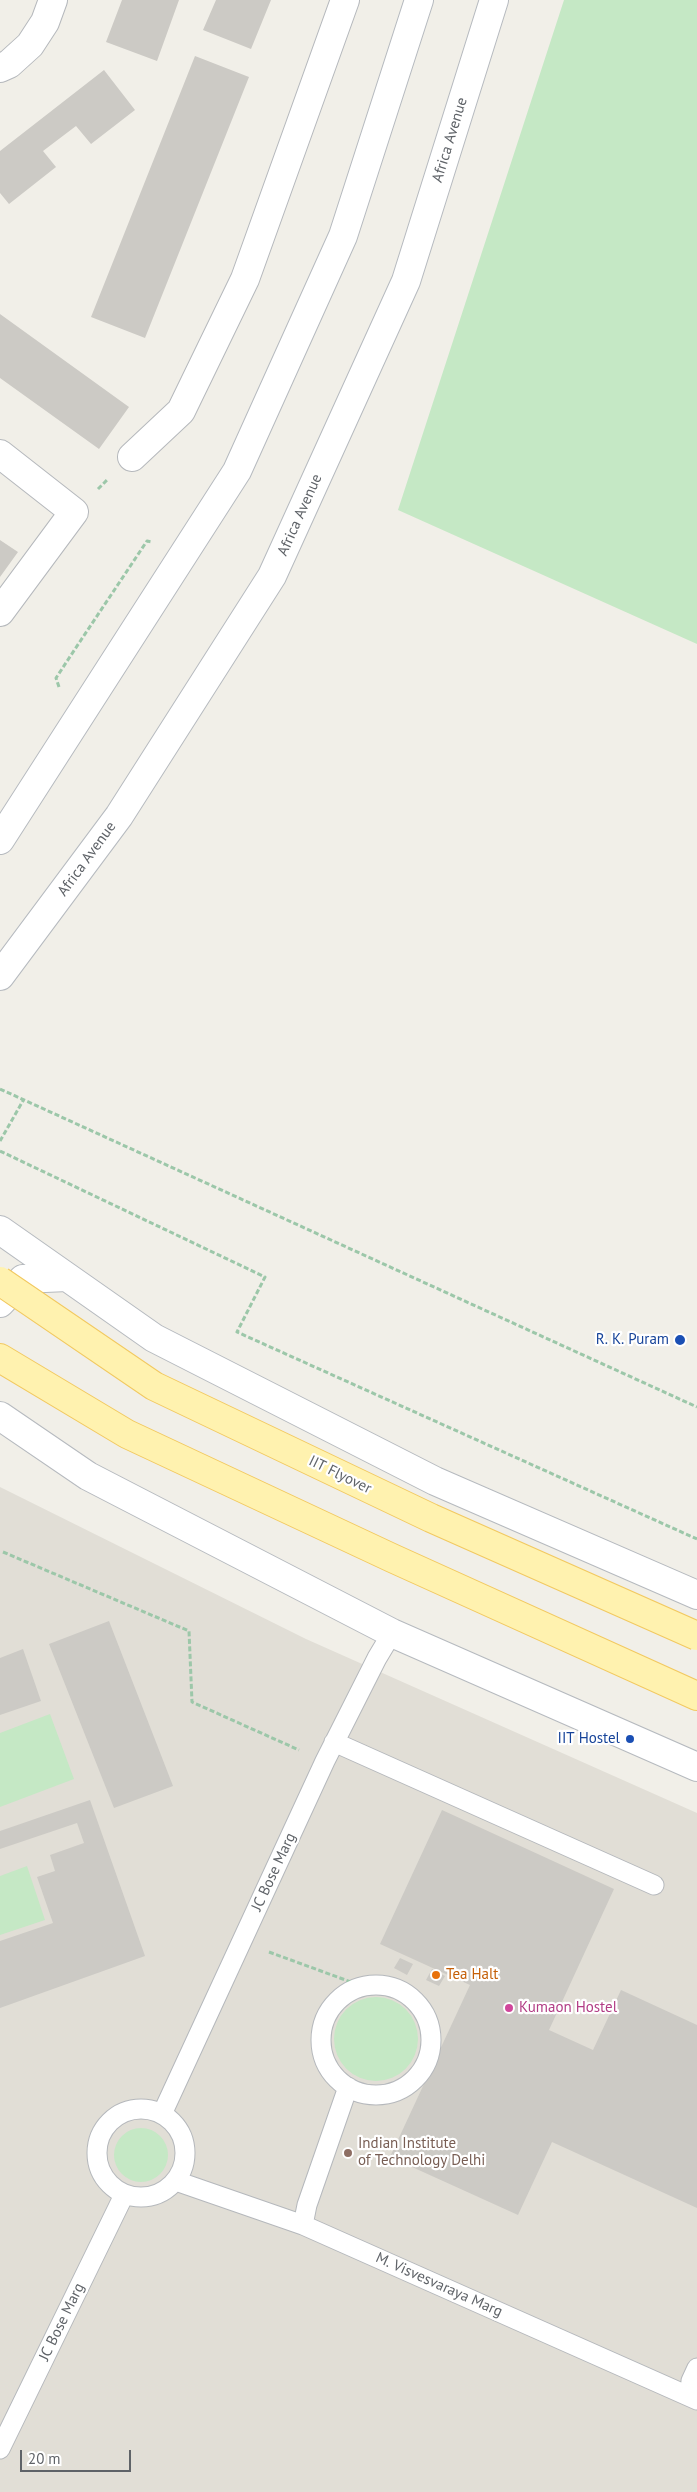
<!DOCTYPE html>
<html>
<head>
<meta charset="utf-8">
<style>
	body { margin:0 }
	#map { position:relative; width:697px; height:2492px; overflow:hidden; background:#f1efe8; font-family:"PT Sans",sans-serif }
	canvas { display:block }
	.scale { position:absolute; left:20px; top:2450px; width:111px; height:22px; box-sizing:border-box; border:2px solid #5f6368; border-top:0; padding-left:6px; font-size:15px; line-height:18px; white-space:nowrap; color:#5f6368; -webkit-text-stroke:4px #fff; paint-order:stroke }
</style>
</head>
<body>
<div id="map">
<canvas width="697" height="2492"></canvas>
<div class="scale">20 m</div>
</div>
<script>
const ctx = document.querySelector('canvas').getContext('2d');
ctx.lineJoin = 'round';
function fill(path, color) { ctx.fillStyle = color; ctx.fill(path, 'evenodd'); }
const poly = rows => new Path2D(rows.map(r => 'M' + r).join(''));
function stroke(path, color, width, dash) { ctx.strokeStyle = color; ctx.lineWidth = width; ctx.lineCap = dash ? 'butt' : 'round'; ctx.setLineDash(dash || []); ctx.stroke(path); }
function drawText(font, color, halo, rows, align = 'center') {
  ctx.font = font + ' "PT Sans",sans-serif'; ctx.lineWidth = 4.5; ctx.setLineDash([]); ctx.textBaseline = 'middle'; ctx.strokeStyle = halo; ctx.fillStyle = color; for (const [text, x, y, turn = 0] of rows) {
    ctx.save(); ctx.translate(x, y); ctx.rotate((+turn || 0) * Math.PI / 180); ctx.textAlign = isNaN(turn) ? turn : align; if (halo) ctx.strokeText(text, 0, 0); ctx.fillText(text, 0, 0); ctx.restore();
  }
}
const education = poly([
	[0,1487,306,1639,697,1813,697,2492,0,2492]
]);
const green = poly([
	[564,0,697,0,697,644,398,510],
	[50,1714,74,1779,0,1807,0,1733],
	[27,1866,45,1920,0,1935,0,1876],
	'334 2039a42 42 0 1 1 84 0a42 42 0 1 1-84 0Z',
	'114 2155a27 27 0 1 1 54 0a27 27 0 1 1-54 0Z'
]);
const building = poly([
	[122,0,179,0,157,61,106,42],
	[216,0,271,0,251,49,203,30],
	[195,56,249,77,145,338,91,317],
	[104,70,135,110,91,144,76,126,43,151,56,167,9,204,0,193,0,151],
	[0,314,129,407,99,449,0,378],
	[0,540,18,552,0,577],
	[109,1621,173,1786,114,1808,49,1644],
	[23,1649,41,1701,0,1715,0,1658],
	[90,1800,145,1956,0,2008,0,1941,53,1923,37,1877,55,1871,50,1855,84,1843,77,1823,0,1849,0,1831],
	[442,1810,614,1889,549,2030,593,2050,621,1990,697,2025,697,2208,552,2142,518,2215,390,2157,470,1985,380,1944],
	[400,1958,413,1964,407,1975,394,1968],
	[432,1969,445,1976,439,1986,426,1980]
]);
const path = poly([
	[98,489,108,479],
	[59,687,56,678,79,643,147,541,152,542],
	[0,1089,697,1407],
	[0,1141,24,1099],
	[0,1151,265,1277,237,1332,697,1539],
	[3,1552,189,1631,192,1702,299,1750],
	[269,1952,362,1986]
]);
const service = poly([
	[334,1742,654,1885],
	'321 2040a55 55 0 1 1 110 0a55 55 0 1 1-110 0Z',
	'97 2153a44 44 0 1 1 88 0a44 44 0 1 1-88 0Z',
	[162,2114,325,1761,377,1658,392,1633],
	[176,2181,303,2225,697,2400],
	[303,2225,307,2205,348,2087],
	[690,2396,691,2381,697,2368],
	[0,2449,124,2195]
]);
const minor = poly([
	[0,68,9,64,30,45,45,22,53,0],
	[0,454,74,512,0,612],
	[132,457,181,411,245,279,345,0]
]);
const secondary = poly([
	[0,840,237,471,343,236,419,0],
	[0,976,119,816,272,576,406,281,494,0],
	[0,1230,154,1338,435,1481,697,1595],
	[0,1303,23,1279,67,1277],
	[0,1416,88,1476,392,1633,697,1767]
]);
const primary = poly([
	[0,1358,127,1434,392,1558,697,1696]
]);
const primaryBridge = poly([
	[0,1281,154,1386,431,1518,697,1636]
]);
const markers = [
	[680,1340,6,"#1a4fb4"],
	[630,1739,5,"#1a4fb4"],
	[436,1975,5,"#e8710a"],
	[509,2008,5,"#d1479c"],
	[348,2153,5,"#8d6e63"]
];
const streetNames = [
	["Africa Avenue",450,140,-73],
	["Africa Avenue",300,515,-66],
	["Africa Avenue",87,859,-54],
	["IIT Flyover",340,1475,26],
	["JC Bose Marg",274,1872,-65],
	["M. Visvesvaraya Marg",439,2285,24],
	["JC Bose Marg",62,2322,-64]
];
const transitNames = [
	["R. K. Puram",669,1340],
	["IIT Hostel",620,1739]
];
const foodNames = [
	["Tea Halt",446,1975]
];
const hotelNames = [
	["Kumaon Hostel",519,2008]
];
const educationNames = [
	["Indian Institute",358,2144],
	["of Technology Delhi",358,2161]
];
fill(education, '#e1ded6');
fill(green, '#c5e8c5');
fill(building, '#cccac5');
stroke(service, '#b5b8bc', 21);
stroke(minor, '#b5b8bc', 30);
stroke(secondary, '#b6babf', 30);
stroke(primary, '#f2c960', 30);
stroke(path, '#9cc7a9', 3, [5, 2.5]);
stroke(service, '#fff', 19);
stroke(minor, '#fff', 28);
stroke(secondary, '#fff', 28);
stroke(primary, '#fff2af', 28);
stroke(primaryBridge, '#f2c960', 30, []);
stroke(primaryBridge, '#fff2af', 28);
for (const [x, y, r, color] of markers) { const dot = new Path2D(); dot.arc(x, y, r, 0, 2 * Math.PI); ctx.fillStyle = color; ctx.fill(dot); stroke(dot, '#fff', 2); }
drawText('15px', '#5f6368', '#fff', streetNames);
drawText('15px', '#164399', '#fff', transitNames, 'right');
drawText('15px', '#c56008', '#fff', foodNames, 'left');
drawText('15px', '#b23c85', '#fff', hotelNames, 'left');
drawText('15px', '#785e54', '#fff', educationNames, 'left');
</script>
</body>
</html>
